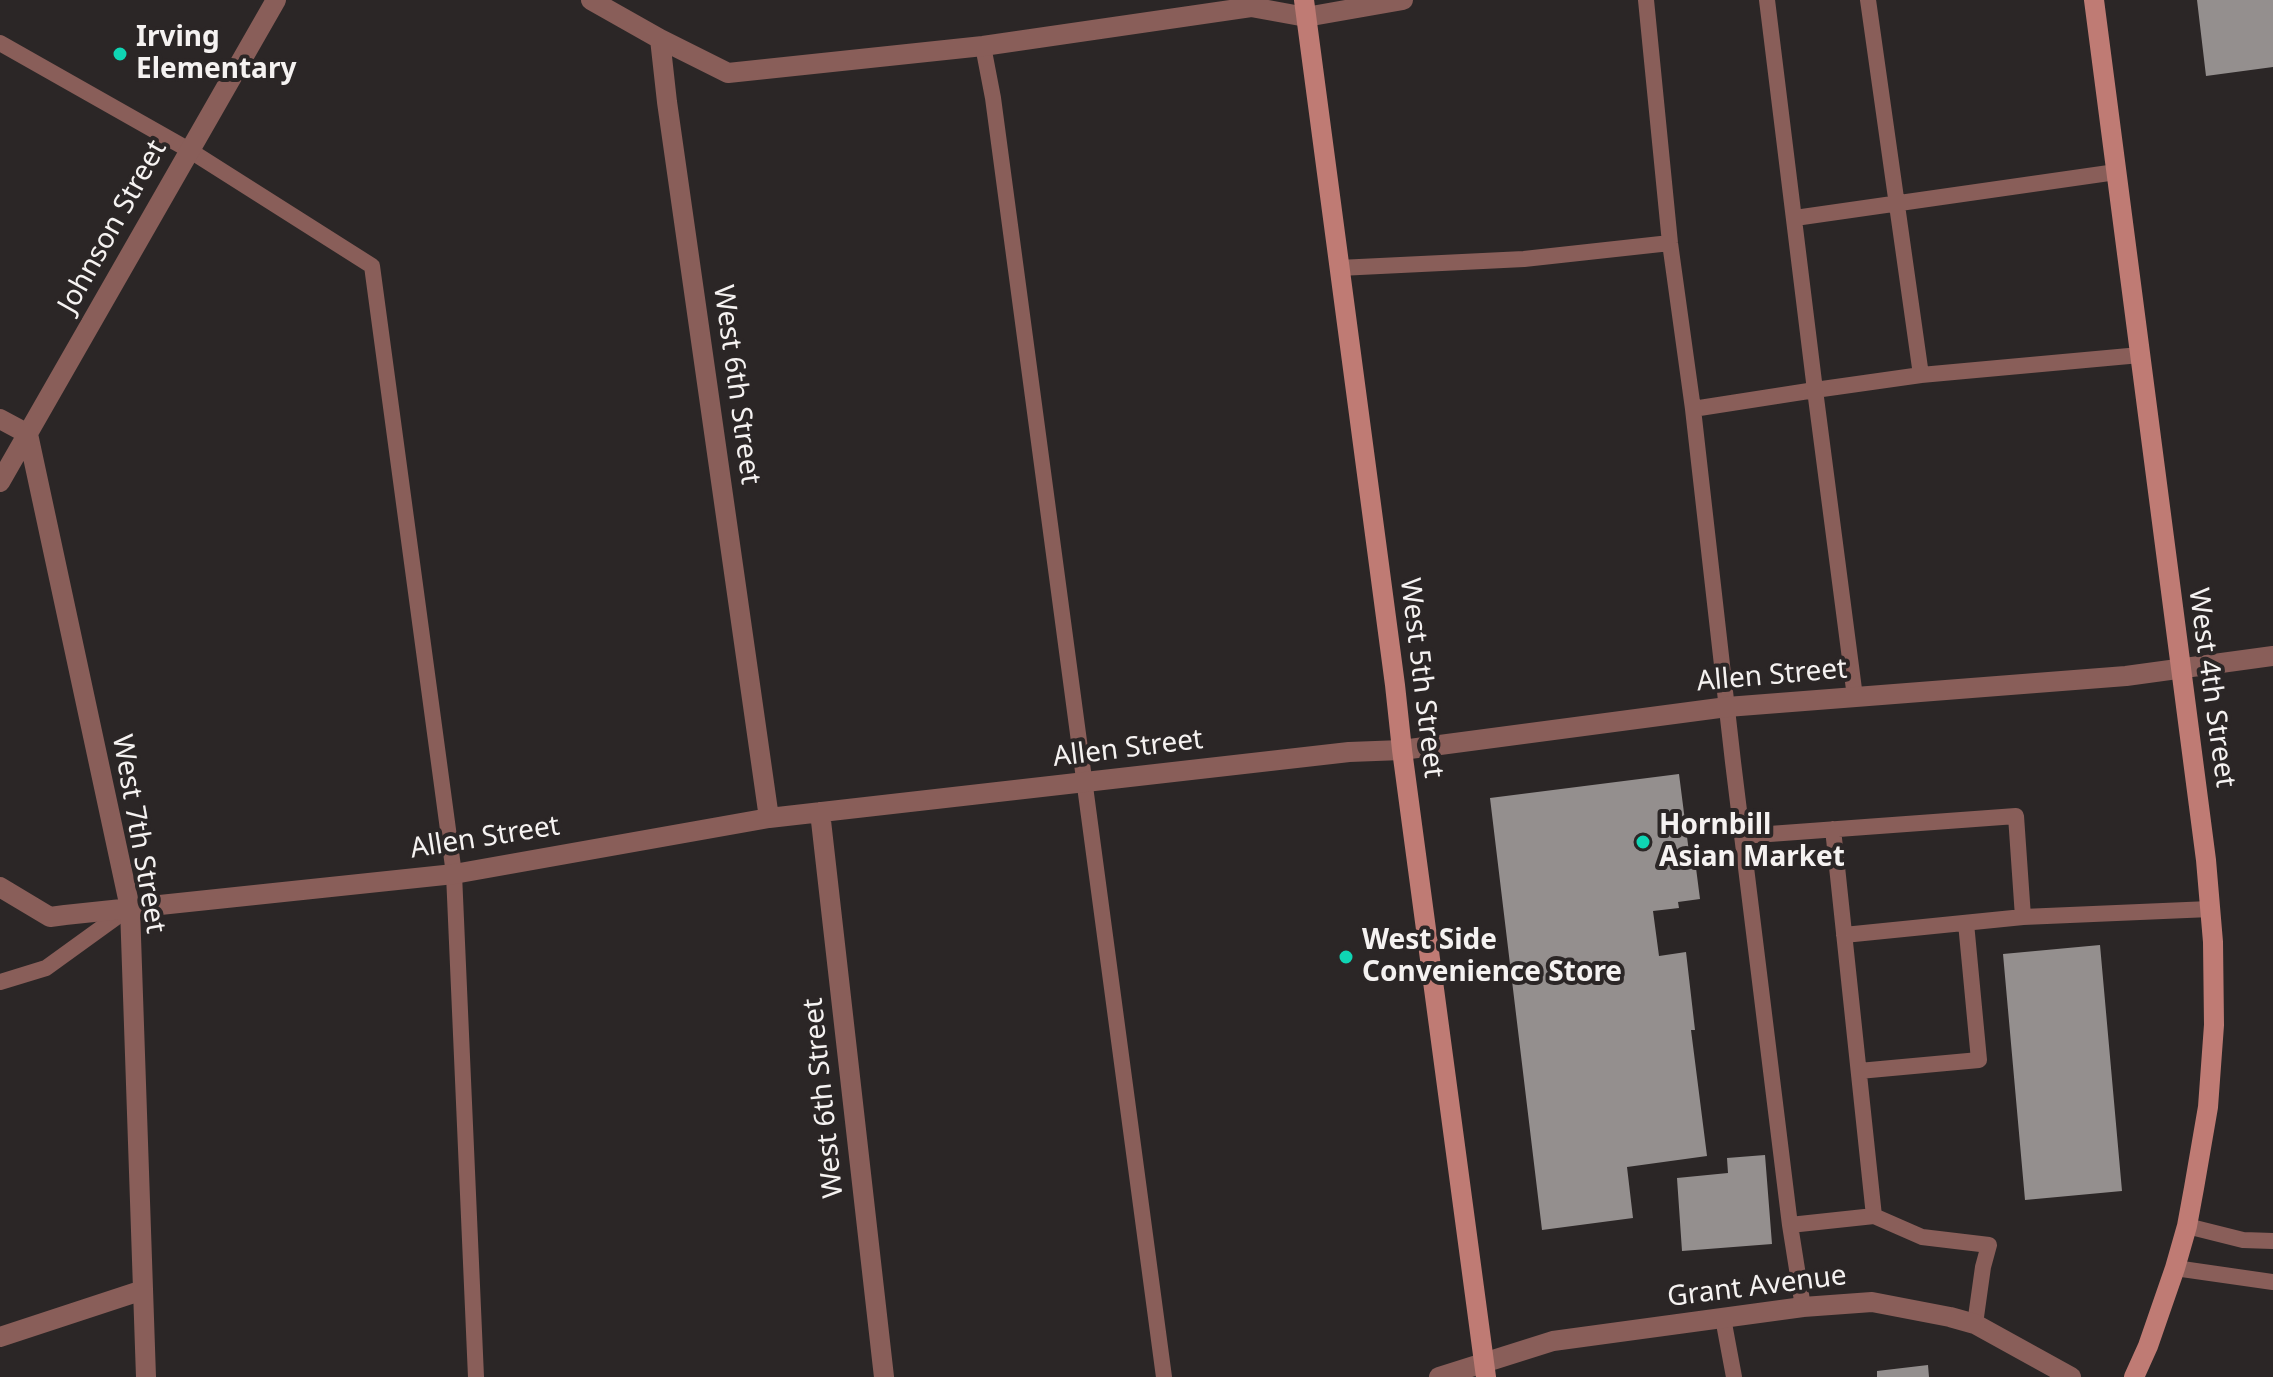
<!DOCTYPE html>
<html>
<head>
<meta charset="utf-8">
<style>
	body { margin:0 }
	canvas { display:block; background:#2b2626 }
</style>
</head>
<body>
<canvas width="2273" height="1377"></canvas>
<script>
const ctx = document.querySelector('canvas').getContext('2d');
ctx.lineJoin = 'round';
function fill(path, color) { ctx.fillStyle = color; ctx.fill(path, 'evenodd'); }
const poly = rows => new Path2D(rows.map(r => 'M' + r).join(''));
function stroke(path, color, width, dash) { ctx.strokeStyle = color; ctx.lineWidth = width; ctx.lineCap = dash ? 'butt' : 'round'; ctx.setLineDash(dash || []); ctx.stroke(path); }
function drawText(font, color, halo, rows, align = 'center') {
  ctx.font = font + ' "Noto Sans",sans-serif'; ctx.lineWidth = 8; ctx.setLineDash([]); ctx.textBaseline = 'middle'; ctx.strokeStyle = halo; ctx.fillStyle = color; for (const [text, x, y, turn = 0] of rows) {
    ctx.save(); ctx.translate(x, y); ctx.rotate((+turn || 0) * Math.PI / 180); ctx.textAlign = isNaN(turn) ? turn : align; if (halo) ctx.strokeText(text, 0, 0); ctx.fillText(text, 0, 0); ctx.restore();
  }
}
const building = poly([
	[2197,0,2273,0,2273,67,2206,76],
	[1679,774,1691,868,1696,868,1700,899,1678,902,1679,908,1653,911,1659,956,1686,952,1695,1030,1691,1030,1707,1156,1627,1167,1633,1218,1542,1230,1490,798],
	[2100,945,2122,1191,2025,1200,2003,954],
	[1765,1155,1772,1244,1682,1251,1677,1178,1728,1173,1727,1158],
	[1928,1365,1929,1377,1877,1377,1877,1371]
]);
const service = poly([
	[1646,0,1670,243,1693,409,1733,762,1790,1225,1803,1307],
	[1868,0,1921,375],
	[0,43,189,150,372,266,454,874,476,1377],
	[983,46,993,98,1164,1377],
	[1795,218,2116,172],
	[1339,268,1524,259,1670,243],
	[1693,409,1815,390,1767,0],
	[1855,697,1815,390,1921,375,2140,355],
	[1833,829,1874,1216,1922,1237,1989,1245,1983,1267,1975,1324],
	[1742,836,2016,816,2023,917,2210,909],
	[1844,935,2023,917],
	[0,982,46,968,129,908],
	[1859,1071,1979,1060,1966,923],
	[1790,1225,1874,1216],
	[2187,1226,2243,1240,2273,1241],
	[2175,1268,2273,1282],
	[1723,1318,1734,1377]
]);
const minor = poly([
	[591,0,660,39,728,73,983,46,1251,7,1306,17,1403,0],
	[660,39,667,102,769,818],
	[0,419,28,434,130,908,146,1377],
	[0,482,276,0],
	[820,812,884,1377],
	[0,887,50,917,65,915,454,874,769,818,1349,752,1402,750,1727,707,2126,676,2273,656],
	[0,1337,143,1290],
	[1439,1377,1553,1341,1803,1307,1872,1302,1950,1317,1975,1324,2071,1377]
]);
const secondary = poly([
	[1304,0,1395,685,1402,750,1486,1377],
	[2094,0,2206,860,2213,942,2214,1025,2208,1107,2194,1188,2187,1226,2175,1268,2148,1346,2134,1377]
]);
const markers = [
	[120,54,8,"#0fd5b4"],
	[1643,842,8,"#0fd5b4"],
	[1346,957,8,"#0fd5b4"]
];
const poiNames = [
	["Irving",136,38],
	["Elementary",136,70],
	["Hornbill",1659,826],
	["Asian Market",1659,858],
	["West Side",1362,941],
	["Convenience Store",1362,973]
];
const streetNames = [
	["Johnson Street",113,227,-61],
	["West 6th Street",736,385,82],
	["Allen Street",1772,676,-5],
	["West 5th Street",1421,678,83],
	["West 4th Street",2211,688,82],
	["Allen Street",1128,749,-7],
	["West 7th Street",138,834,80],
	["Allen Street",485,838,-9],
	["West 6th Street",824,1098,-96],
	["Grant Avenue",1757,1287,-7]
];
fill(building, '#948f8e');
stroke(service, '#895e59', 16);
stroke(minor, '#895e59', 20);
stroke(secondary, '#bf7b74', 20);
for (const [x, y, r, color] of markers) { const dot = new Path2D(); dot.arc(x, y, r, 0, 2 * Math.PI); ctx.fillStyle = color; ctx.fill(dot); stroke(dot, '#2b2626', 3); }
drawText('bold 28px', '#f5f2f1', '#2b2626', poiNames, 'left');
drawText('28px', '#f5f2f1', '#2b2626', streetNames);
</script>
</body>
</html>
